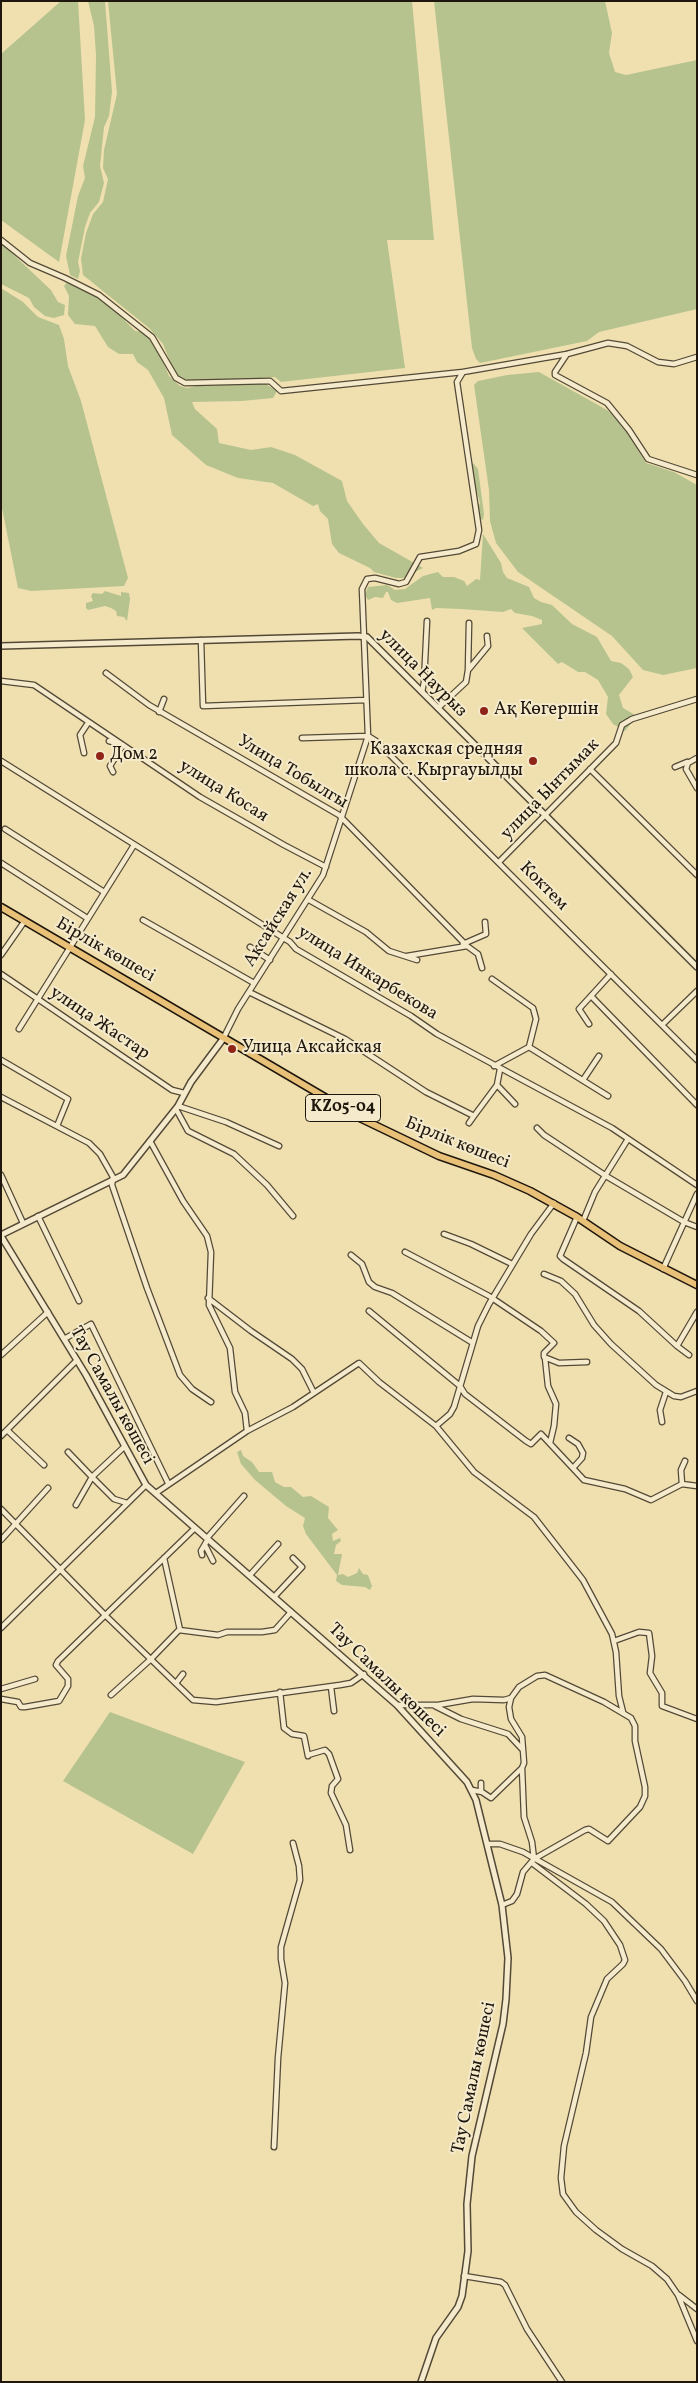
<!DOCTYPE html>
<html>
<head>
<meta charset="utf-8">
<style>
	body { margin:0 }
	#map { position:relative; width:698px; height:2383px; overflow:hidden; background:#f0e0b0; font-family:Vollkorn,serif }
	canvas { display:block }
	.frame { position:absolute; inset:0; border:2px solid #1f170d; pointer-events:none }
</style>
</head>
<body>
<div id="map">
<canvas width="698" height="2383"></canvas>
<div class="frame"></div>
</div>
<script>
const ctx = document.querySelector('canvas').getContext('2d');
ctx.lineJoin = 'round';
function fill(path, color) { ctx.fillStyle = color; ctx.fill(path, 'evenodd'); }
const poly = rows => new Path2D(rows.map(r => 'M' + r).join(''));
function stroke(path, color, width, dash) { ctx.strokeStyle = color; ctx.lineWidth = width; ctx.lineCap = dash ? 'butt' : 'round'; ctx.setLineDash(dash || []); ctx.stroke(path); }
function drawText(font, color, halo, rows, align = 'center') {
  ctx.font = font + ' Vollkorn,serif'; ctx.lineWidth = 4; ctx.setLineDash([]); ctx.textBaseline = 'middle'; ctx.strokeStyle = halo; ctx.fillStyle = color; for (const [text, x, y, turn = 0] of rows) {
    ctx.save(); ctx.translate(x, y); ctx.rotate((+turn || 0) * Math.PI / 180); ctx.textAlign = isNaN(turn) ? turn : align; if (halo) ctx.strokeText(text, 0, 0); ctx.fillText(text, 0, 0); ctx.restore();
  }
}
const green = poly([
	[61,1,78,1,85,120,59,262,1,220,1,54],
	[88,1,105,1,112,92,109,116,104,127,100,166,104,183,99,202,90,213,85,227,78,262,80,271,78,279,70,275,66,256,78,196,85,178,83,166,95,117,96,55,94,26],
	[108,1,412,1,434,240,387,240,405,368,281,382,275,377,215,382,187,380,178,376,171,364,163,344,149,328,83,275,81,259,86,233,93,214,103,202,108,179,103,168,104,150,117,94],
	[434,1,605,1,612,33,609,53,615,72,626,75,697,60,697,309,599,332,587,341,480,363,476,359,472,348],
	[1,243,51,290,58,302,65,305,64,315,54,318,45,316,34,307,29,298,1,284],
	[68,281,105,300,135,331,145,332,157,347,169,376,180,386,187,388,197,386,264,383,277,391,273,398,242,401,192,402,195,409,217,429,219,443,251,450,271,447,295,455,342,481,347,501,363,524,379,543,423,568,403,578,396,578,374,572,370,568,339,553,332,544,328,519,320,511,318,504,313,506,273,483,238,478,206,465,172,435,164,398,148,370,137,362,133,354,119,354,108,347,95,326,75,324,68,315,69,296,64,286],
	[1,288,23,302,38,317,59,325,64,339,68,366,81,401,128,578,124,586,31,591,18,588,1,503],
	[539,372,607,410,620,422,646,463,674,472,697,485,697,668,663,675,643,670,612,636,518,572,496,543,490,521,489,490,474,385,478,381,507,375],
	[473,463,478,469,484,514,483,520,474,515,480,503,477,492,470,485,468,472],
	[483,534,501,563,503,572,507,578,529,587,534,598,541,602,552,605,572,624,597,637,611,661,621,663,629,669,633,677,619,695,623,708,637,716,625,731,613,724,606,714,608,697,598,680,585,672,578,672,562,662,558,664,522,628,542,624,542,620,532,616,515,613,511,609,503,612,461,609,436,608,432,610,430,598,397,603,391,600,388,592,386,592,383,598,375,597,368,600,365,595,368,587,387,585,395,590,405,589,423,576,438,572,443,577,454,577,464,581,467,586,476,579,480,580],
	[105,591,121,596,121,592,129,593,130,599,127,621,124,617,117,616,116,611,111,608,105,606,88,610,86,608,86,603,93,601,91,596,93,593,102,594],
	[241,1450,243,1456,252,1462,259,1472,272,1472,275,1482,284,1487,291,1487,303,1497,311,1496,329,1507,328,1518,338,1530,332,1534,333,1541,340,1538,341,1541,336,1545,334,1554,342,1554,338,1575,343,1574,348,1577,357,1573,359,1568,363,1574,368,1575,372,1586,370,1590,365,1587,342,1585,336,1581,337,1575,306,1534,303,1526,305,1518,286,1506,255,1480,241,1464,237,1452],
	[110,1712,245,1762,193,1854,63,1781]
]);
const minor = poly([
	[1,240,30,263,65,278,99,295,152,337,176,378,185,383,270,381,281,391,463,372],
	[567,354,555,372,555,375,607,403,629,430,648,459,697,475],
	[201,640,203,706,366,700],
	[469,669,488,646,487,636],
	[106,673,149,705,339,815,467,946],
	[1,681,34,685,200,797,284,845,326,867],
	[422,692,424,682,427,621],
	[438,708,466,682,468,670,469,623],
	[159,712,164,699],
	[302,738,368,736,376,741,697,1060],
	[109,741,120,744],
	[84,753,80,735,88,723],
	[697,758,688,763,686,769,697,788],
	[1,761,290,942,296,949,411,1016,437,1034,612,1128,697,1185],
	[675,767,687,762],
	[590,769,697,875],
	[113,772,110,766,123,745],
	[5,829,104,892],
	[499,862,616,743,622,725,632,719,697,699],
	[1,863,87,918],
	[309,900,366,932,389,951,417,960],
	[143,920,254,983],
	[463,944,486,934,485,922],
	[250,947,270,960],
	[1,955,24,922],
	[407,956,467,946,478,954,482,968],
	[1,974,172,1090,184,1093],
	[492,979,533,1008,536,1019,529,1047,494,1066],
	[249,992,345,1039,426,1092,474,1116,497,1085,500,1069],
	[591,996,697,1105],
	[589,1024,579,1009,611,974],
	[662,1025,697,991],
	[19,1029,134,845],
	[223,1039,238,1009,323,875,368,736,362,589,367,579,375,578,399,584,406,582,420,557,459,551,476,544,479,530,457,382,463,372,567,354,608,343,627,346,658,362,674,364,697,357],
	[529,1047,608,1096],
	[1,1060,68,1099,57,1126],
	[583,1080,599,1056],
	[497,1085,515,1104],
	[1,1097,89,1143,100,1154,113,1177,112,1185,147,1288,180,1375,192,1389,211,1402],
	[178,1106,226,1122,279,1146],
	[176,1109,188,1131,234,1154,267,1185,293,1216],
	[469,1123,474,1116],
	[537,1128,544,1135,606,1176,684,1222,697,1227],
	[150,1141,183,1201,207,1236,211,1252,209,1305,230,1348,235,1392,245,1413,247,1431],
	[1,1175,23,1223],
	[38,1216,79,1301],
	[577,1217,560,1256,563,1259,639,1311,677,1346,697,1312],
	[583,1221,595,1192,628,1139],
	[444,1234,471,1244,512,1264],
	[405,1252,489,1296,541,1331,554,1343,544,1353,544,1357,559,1363,587,1362],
	[351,1255,362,1264,369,1282,375,1287,392,1293,473,1343],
	[663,1269,697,1194],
	[544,1274,561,1281,575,1294,594,1325,611,1344,656,1385,674,1396,681,1397,697,1391],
	[208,1298,251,1331,292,1359,302,1369,314,1393],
	[369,1311,460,1386,465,1394,526,1441,531,1444,541,1434,584,1480,625,1489,651,1500,682,1484,697,1486],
	[64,1339,91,1324,168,1483],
	[677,1346,689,1355],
	[1,1355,48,1312],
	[545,1358,548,1386,556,1404,554,1426,550,1443],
	[662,1422,660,1410,666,1392],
	[436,1426,450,1414,454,1407,478,1326,489,1304,531,1234,554,1203],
	[7,1430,44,1465],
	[1,1436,77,1360],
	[569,1438,578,1444,583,1453,582,1458,573,1468],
	[124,1447,92,1477,114,1499,127,1503],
	[68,1452,92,1477,76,1505],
	[682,1484,681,1470,685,1461],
	[156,1493,247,1431,293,1407,359,1363,379,1382,436,1426,474,1472,534,1517,583,1580,612,1634,616,1652,619,1696,623,1712],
	[1,1509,105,1615,193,1700,216,1702,340,1685,351,1683,364,1674],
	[207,1538,244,1496],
	[1,1540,48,1488],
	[205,1545,213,1561],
	[202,1555,201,1551,208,1539],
	[164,1558,180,1630],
	[250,1575,278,1544],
	[274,1597,302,1567,293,1558],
	[1,1628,146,1485],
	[614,1641,639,1632,649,1633,652,1656,650,1673,662,1693,662,1706,697,1719],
	[176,1683,183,1674],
	[331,1687,334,1711],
	[1,1689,35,1679],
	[280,1692,284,1728,292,1734,304,1736,308,1756],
	[111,1695,151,1659,179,1630,218,1635,227,1632,262,1632,275,1630,291,1612],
	[1,1699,18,1702,21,1707,25,1707,59,1701,68,1686,68,1679,56,1665,58,1661,195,1528],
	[397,1705,438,1705,473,1699,504,1700,511,1698,519,1687,537,1676,545,1675,604,1702,631,1718,635,1726,635,1741,645,1787,645,1796,640,1807,608,1841,589,1829,585,1830,534,1859],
	[435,1706,461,1719,508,1734,522,1749],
	[308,1755,325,1750,329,1754,338,1779,332,1786,331,1793,346,1825,350,1850],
	[472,1790,482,1792,491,1798,522,1768,524,1763,522,1737,511,1719,509,1707,511,1698],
	[481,1791,481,1783],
	[488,1844,500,1844,523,1852,612,1902,661,1949,685,1981,697,2001],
	[532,1863,586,1904,604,1921,620,1945,625,1960,623,1964,607,1979,591,2017,586,2053,564,2146,561,2178,563,2194,576,2212,596,2230,622,2249,652,2266,667,2279,678,2295,697,2341],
	[502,1905,512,1901,517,1894,523,1872,534,1859,532,1842,524,1817,522,1768],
	[274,2147,278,2058,285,1983,281,1959,281,1947,300,1880,299,1866,293,1843],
	[464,2276,501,2282,505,2285,527,2329,562,2382],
	[679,2295,697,2309]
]);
const tertiary = poly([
	[1,646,358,636,367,637,697,967],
	[1,1235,123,1175,178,1106,191,1082,223,1039],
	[1,1236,86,1375,146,1485,397,1705,467,1782,476,1800,502,1905,508,1958,506,1999,503,2024,472,2156,467,2204,468,2251,462,2296,458,2307,436,2338,421,2382]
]);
const primary = poly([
	[1,907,362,1119,439,1156,494,1175,530,1191,577,1217,620,1246,697,1285]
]);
const markers = [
	[484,711,5,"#8f2418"],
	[100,756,5,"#8f2418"],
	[533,761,5,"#8f2418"],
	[232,1049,5,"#8f2418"]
];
const shields = [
	[343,1108,75]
];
const shieldNames = [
	["KZ05-04",343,1108]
];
const streetNames = [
	["улица Наурыз",422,674,45],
	["Улица Тобылгы",292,773,31],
	["улица Ынтымак",551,790,-46],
	["улица Косая",223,792,32],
	["Коктем",543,887,45],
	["Аксайская ул.",279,918,-58],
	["Бірлік көшесі",105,951,30],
	["улица Инкарбекова",367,974,32],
	["улица Жастар",99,1024,34],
	["Бірлік көшесі",457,1144,22],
	["Тау Самалы көшесі",111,1396,61],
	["Тау Самалы көшесі",386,1681,44],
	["Тау Самалы көшесі",475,2078,-78]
];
const poiNames = [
	["Ақ Көгершін",494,711],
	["Казахская средняя",523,751,"right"],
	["школа с. Кыргауылды",523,772,"right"],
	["Дом 2",110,756],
	["Улица Аксайская",242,1049]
];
fill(green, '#b6c38e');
stroke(minor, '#534936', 7);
stroke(tertiary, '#534936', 8);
stroke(primary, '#1f170d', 9);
stroke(minor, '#f5ebcc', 4.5);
stroke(tertiary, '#f5ebcc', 5);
stroke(primary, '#e8c078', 6);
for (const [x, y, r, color] of markers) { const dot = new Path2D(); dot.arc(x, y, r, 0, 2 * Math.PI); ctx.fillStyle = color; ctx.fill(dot); stroke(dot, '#f5ebcc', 2); }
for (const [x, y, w] of shields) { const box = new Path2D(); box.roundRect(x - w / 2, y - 13.5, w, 27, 4); ctx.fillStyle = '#f5ebcc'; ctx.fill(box); stroke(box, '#1f170d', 1); }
drawText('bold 16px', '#1f170d', null, shieldNames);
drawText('18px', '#1f170d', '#f5ebcc', streetNames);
drawText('18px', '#1f170d', '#f5ebcc', poiNames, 'left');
</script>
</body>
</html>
